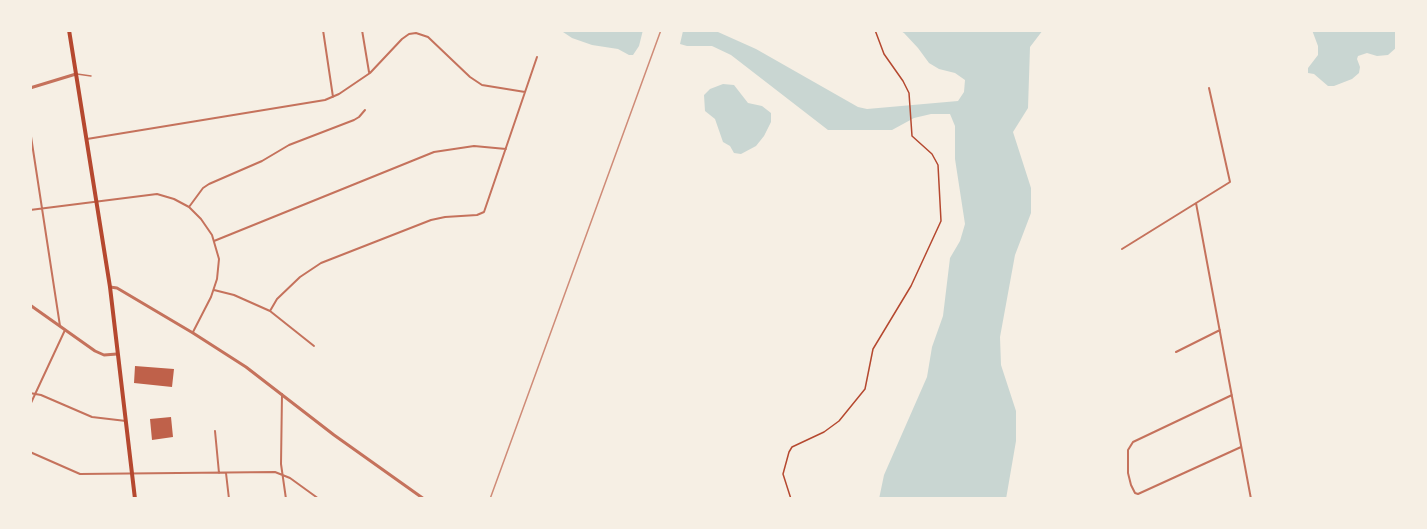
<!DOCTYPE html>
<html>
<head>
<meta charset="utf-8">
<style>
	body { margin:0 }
	#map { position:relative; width:1427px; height:529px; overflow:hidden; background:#f6efe4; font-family:"Golos Text",sans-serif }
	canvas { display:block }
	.frame { position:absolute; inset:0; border:32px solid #f6efe4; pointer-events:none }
</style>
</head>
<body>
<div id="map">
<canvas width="1427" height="529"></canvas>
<div class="frame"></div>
</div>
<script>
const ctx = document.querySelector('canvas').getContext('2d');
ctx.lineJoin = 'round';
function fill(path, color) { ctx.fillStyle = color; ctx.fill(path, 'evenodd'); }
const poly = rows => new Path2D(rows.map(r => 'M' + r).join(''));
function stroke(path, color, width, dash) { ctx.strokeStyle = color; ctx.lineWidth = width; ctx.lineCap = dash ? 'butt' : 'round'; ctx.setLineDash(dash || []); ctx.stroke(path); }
const water = poly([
	[560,30,643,30,639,46,633,55,629,55,618,49,592,45,572,38],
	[685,30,718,32,756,49,858,107,867,109,958,101,964,92,965,80,955,73,939,69,929,63,918,48,904,33,899,30,1043,30,1030,47,1028,108,1013,132,1031,188,1031,213,1015,255,1000,337,1001,365,1016,411,1016,441,1006,499,879,499,884,475,927,377,932,347,943,316,950,258,960,241,965,224,955,159,955,126,950,114,931,114,914,118,892,130,828,130,731,55,712,46,687,46,680,44,683,31],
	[1312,30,1397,30,1397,47,1388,55,1377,56,1367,53,1358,56,1357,59,1360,67,1359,73,1352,79,1334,86,1328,86,1314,74,1308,73,1308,68,1318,55,1318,46],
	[723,84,734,85,748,103,762,106,771,113,771,122,764,136,756,146,741,154,734,153,730,146,723,142,715,119,705,111,704,95,710,89]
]);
const building = poly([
	[135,366,174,369,172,387,134,383],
	[171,417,173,437,152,440,150,419]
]);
const path = poly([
	[791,499,783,474,789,452,792,447,824,432,839,421,865,389,873,349,911,286,941,221,938,165,932,154,912,136,909,93,903,81,884,54,875,30]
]);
const service = poly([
	[77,74,91,76]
]);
const minor = poly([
	[323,30,333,97],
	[362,30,369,72],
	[30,130,60,326],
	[87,139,325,100,339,94,370,73,402,39,409,34,416,33,428,37,470,77,482,85,525,92],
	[1196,203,1251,499],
	[189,207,203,188,209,184,262,161,289,145,354,120,359,117,365,110],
	[30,210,157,194,174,199,189,207,201,219,212,235,219,259,217,279,211,297,193,332],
	[214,241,434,152,474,146,506,149],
	[1122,249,1230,182,1209,88],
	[214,290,234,295,270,311,314,346],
	[270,311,277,299,300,277,321,263,431,220,445,217,477,215,484,212,537,57],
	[1176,352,1220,330],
	[30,393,41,395,92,417,126,421],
	[282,394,281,464,286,499],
	[1232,395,1133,442,1128,450,1128,473,1131,485,1135,493,1138,494,1241,447],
	[30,405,65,330],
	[215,431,219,473],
	[30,452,80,474,275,472,290,478,319,499],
	[226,473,229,499]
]);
const tertiary = poly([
	[30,88,76,74],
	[110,287,117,288,193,333,246,367,334,435,424,499],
	[30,305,95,351,104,355,117,354]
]);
const primary = poly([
	[69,30,110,287,135,499]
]);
const rail = poly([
	[490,499,661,30]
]);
fill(water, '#c9d6d2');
fill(building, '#bf614a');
stroke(path, '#b5482f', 1.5);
stroke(service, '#c5725c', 1.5);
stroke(minor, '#c5725c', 2);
stroke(tertiary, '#c5725c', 3);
stroke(primary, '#b5482f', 4);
stroke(rail, '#cf8b77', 1.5);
</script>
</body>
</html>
